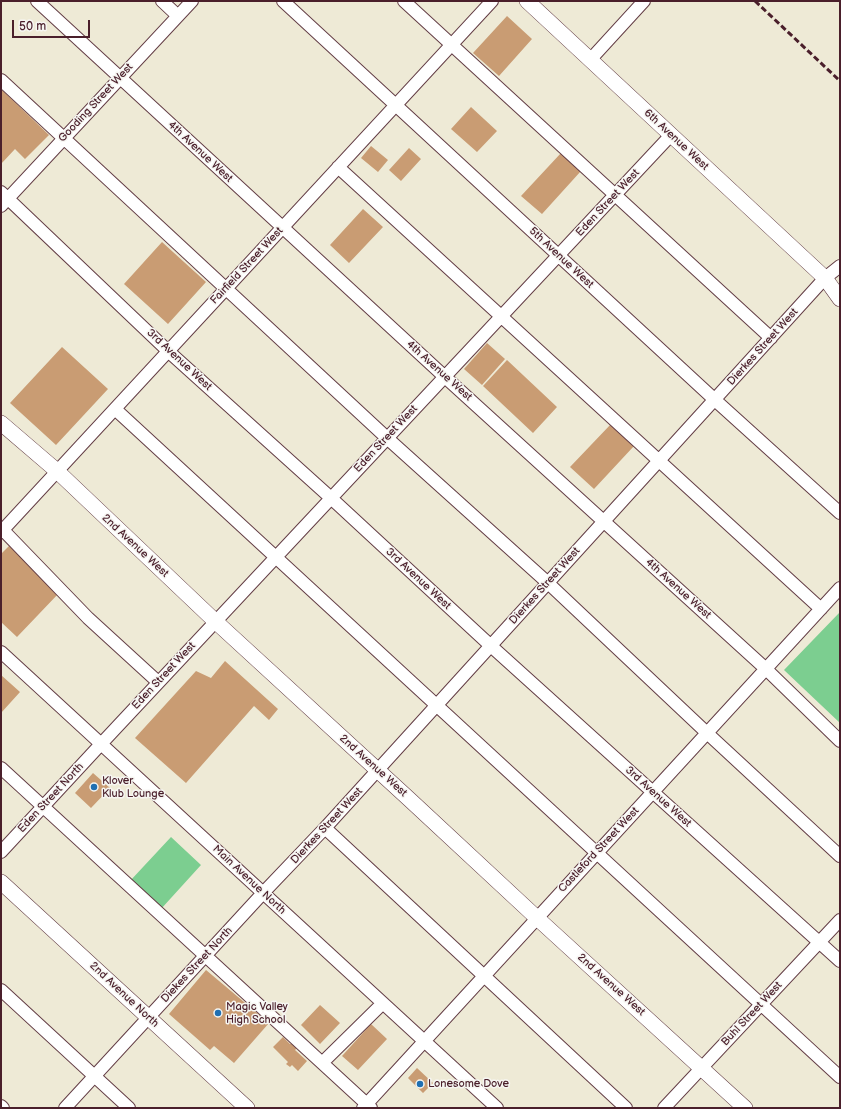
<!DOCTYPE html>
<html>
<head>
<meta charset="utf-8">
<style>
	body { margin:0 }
	#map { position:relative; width:841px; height:1109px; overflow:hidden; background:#eeead6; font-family:"Balsamiq Sans",sans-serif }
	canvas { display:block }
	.frame { position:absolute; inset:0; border:2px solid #4a1f2b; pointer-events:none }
	.scale { position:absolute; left:12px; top:20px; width:78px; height:18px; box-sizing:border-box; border:2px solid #4a1f2b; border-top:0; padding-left:5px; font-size:12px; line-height:14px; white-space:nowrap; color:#4a1f2b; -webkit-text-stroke:3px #f6f6f2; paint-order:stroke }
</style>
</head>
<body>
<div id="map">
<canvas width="841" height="1109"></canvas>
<div class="frame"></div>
<div class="scale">50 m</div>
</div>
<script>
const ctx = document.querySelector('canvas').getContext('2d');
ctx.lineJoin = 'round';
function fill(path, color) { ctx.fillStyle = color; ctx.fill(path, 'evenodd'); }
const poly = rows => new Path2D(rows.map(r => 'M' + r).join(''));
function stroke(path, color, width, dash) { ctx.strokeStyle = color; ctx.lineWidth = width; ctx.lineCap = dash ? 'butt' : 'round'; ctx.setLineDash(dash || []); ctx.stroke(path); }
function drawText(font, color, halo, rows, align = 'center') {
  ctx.font = font + ' "Balsamiq Sans",sans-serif'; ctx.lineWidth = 3; ctx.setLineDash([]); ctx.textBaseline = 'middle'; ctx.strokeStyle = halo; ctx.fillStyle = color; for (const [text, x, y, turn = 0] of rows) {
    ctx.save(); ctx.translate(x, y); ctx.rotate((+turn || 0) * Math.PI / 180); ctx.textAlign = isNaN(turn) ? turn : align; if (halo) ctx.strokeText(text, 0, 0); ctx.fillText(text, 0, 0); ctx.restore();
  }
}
const green = poly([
	[840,612,840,723,784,670],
	[171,837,201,865,161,909,130,881]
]);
const building = poly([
	[507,16,532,39,499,76,473,53],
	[1,89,49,135,25,159,15,149,1,164],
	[471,107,497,131,477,152,451,129],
	[371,146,388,160,378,172,361,158],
	[409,148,421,159,401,181,389,170],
	[561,153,581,171,542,214,521,196],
	[363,209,383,227,349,263,330,245],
	[162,242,206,282,168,324,124,284],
	[487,343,505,359,482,385,464,369],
	[62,347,108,389,56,445,10,403],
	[507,360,557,407,533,433,483,386],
	[611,424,634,446,594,489,570,467],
	[9,546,59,593,17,637,1,622,1,554],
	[225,661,278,709,269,720,254,706,186,783,135,738,196,671,211,678],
	[1,675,20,692,1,713],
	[93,773,110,788,91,808,75,793],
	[206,970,269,1023,234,1063,214,1046,210,1050,169,1014],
	[320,1005,340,1023,320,1044,301,1025],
	[371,1024,387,1039,358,1070,342,1056],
	[283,1037,290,1044,292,1043,297,1048,295,1050,307,1061,298,1071,292,1065,290,1067,286,1064,288,1062,273,1047],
	[417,1068,433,1083,423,1093,408,1078]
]);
const minor = poly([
	[37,1,445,377,766,669,840,741],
	[162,1,178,16],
	[283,1,715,400,840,513],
	[404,1,771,338],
	[590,60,644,1],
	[1,80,387,438,548,583,707,733,840,856],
	[338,167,821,609],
	[1,192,168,351,331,498,491,646,840,961],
	[1,206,192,1],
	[115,409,840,1077],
	[1,528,88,618,158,682],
	[1,532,492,1],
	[1,652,497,1108],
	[1,768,371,1108],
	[325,828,626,1108],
	[1,852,101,744,671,135],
	[1,990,129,1108],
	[322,1063,383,1003],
	[1,1106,3,1108],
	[65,1108,263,893,325,828,825,278,840,266],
	[363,1108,840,588],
	[664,1108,840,920]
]);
const major = poly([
	[527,1,825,278,840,299],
	[1,423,57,471,215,621,409,799,537,918,745,1108],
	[1,882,247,1108]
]);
const rail = poly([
	[755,1,840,81]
]);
const markers = [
	[94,787,4,"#1f6fb2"],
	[218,1013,4,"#1f6fb2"],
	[420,1084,4,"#1f6fb2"]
];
const streetNames = [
	["Gooding Street West",96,103,-47],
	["6th Avenue West",676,140,43],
	["4th Avenue West",200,152,43],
	["Eden Street West",608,203,-47],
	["5th Avenue West",561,258,43],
	["Fairfield Street West",247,266,-47],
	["Dierkes Street West",763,347,-48],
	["3rd Avenue West",179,360,43],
	["4th Avenue West",439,371,42],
	["Eden Street West",386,439,-47],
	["2nd Avenue West",135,546,43],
	["3rd Avenue West",418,579,43],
	["Dierkes Street West",545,586,-48],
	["4th Avenue West",678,589,42],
	["Eden Street West",164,676,-47],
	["2nd Avenue West",373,766,42],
	["3rd Avenue West",658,797,42],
	["Eden Street North",51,798,-47],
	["Dierkes Street West",327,826,-47],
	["Castleford Street West",599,850,-47],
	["Main Avenue North",249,880,43],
	["Diekes Street North",197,965,-47],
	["2nd Avenue West",611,985,42],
	["2nd Avenue North",124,995,43],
	["Buhl Street West",752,1014,-47]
];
const poiNames = [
	["Klover",102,781],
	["Klub Lounge",102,794],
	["Magic Valley",226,1007],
	["High School",226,1020],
	["Lonesome Dove",428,1084]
];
fill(green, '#7cce90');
fill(building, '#c99c73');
stroke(minor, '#633d45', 14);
stroke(major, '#633d45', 16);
stroke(minor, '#fff', 12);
stroke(major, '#fff', 15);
stroke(rail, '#4a1f2b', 3, [6, 3]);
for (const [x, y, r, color] of markers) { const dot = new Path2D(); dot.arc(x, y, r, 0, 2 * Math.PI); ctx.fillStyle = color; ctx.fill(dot); stroke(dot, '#f6f6f2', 1.5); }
drawText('11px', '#4a1f2b', '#f6f6f2', streetNames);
drawText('11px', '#4a1f2b', '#f6f6f2', poiNames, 'left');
</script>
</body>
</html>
